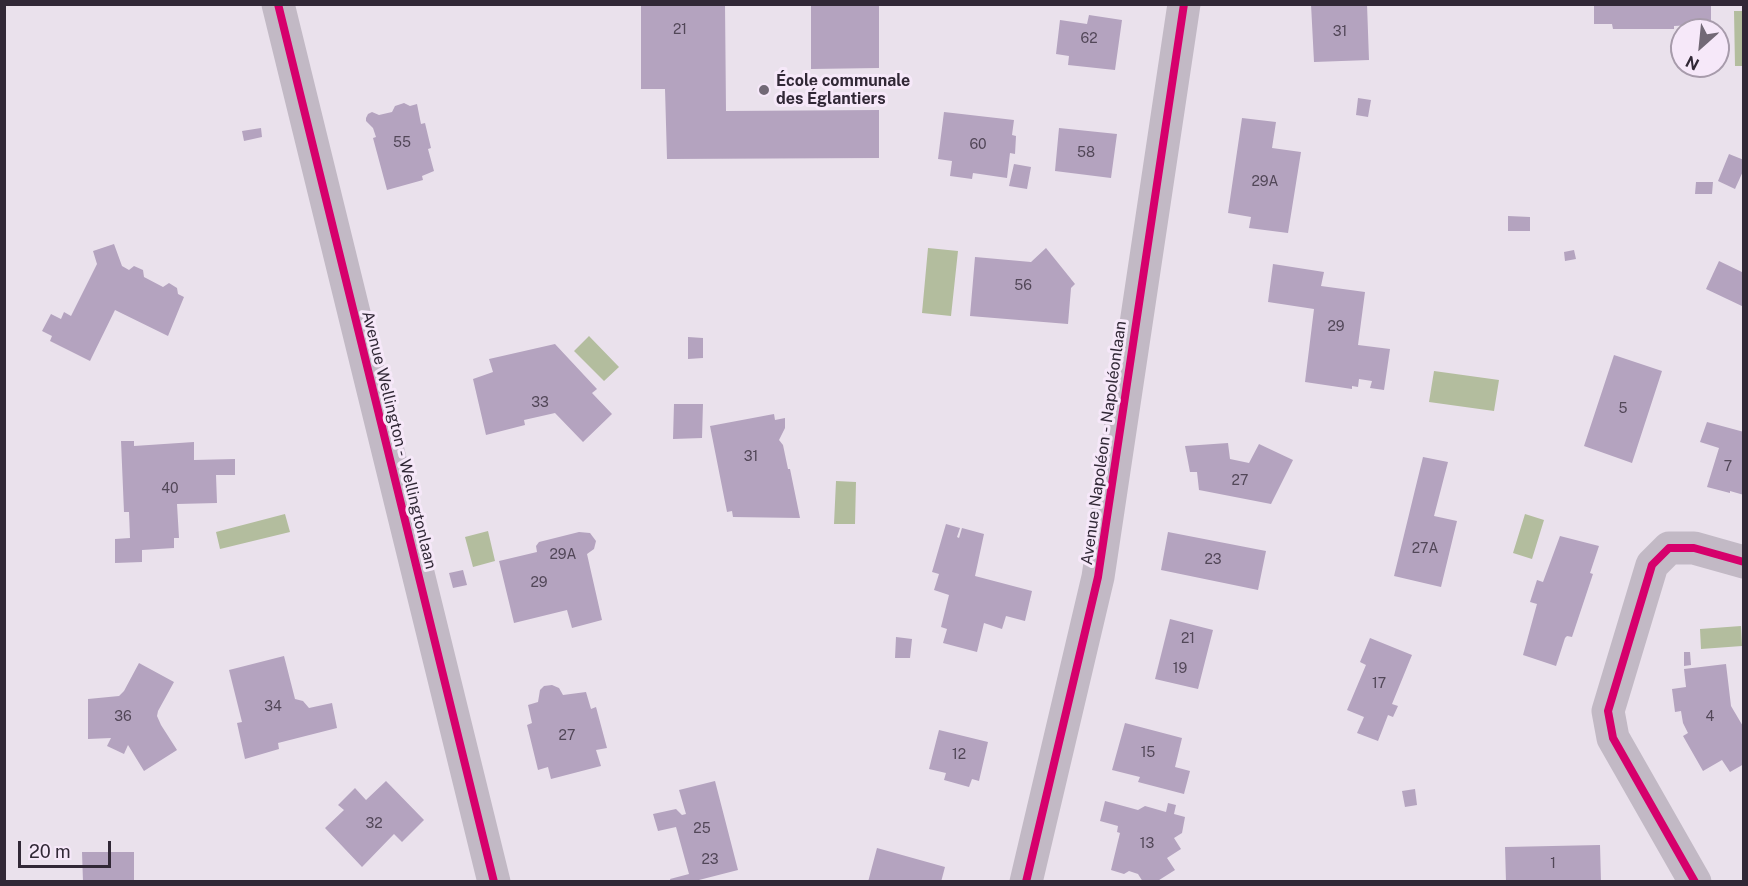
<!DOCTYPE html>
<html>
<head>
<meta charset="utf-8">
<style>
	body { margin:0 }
	#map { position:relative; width:1748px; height:886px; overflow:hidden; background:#eae1ec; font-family:"Public Sans",sans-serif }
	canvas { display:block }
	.frame { position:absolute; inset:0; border:6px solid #312836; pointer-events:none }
	.north { position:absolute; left:1670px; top:18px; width:60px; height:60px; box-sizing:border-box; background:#f6e8f9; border:2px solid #a79bab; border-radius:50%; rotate:207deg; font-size:16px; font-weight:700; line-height:24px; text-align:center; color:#312836 }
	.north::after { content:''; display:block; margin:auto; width:21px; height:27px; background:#726976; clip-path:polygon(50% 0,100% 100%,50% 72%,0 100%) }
	.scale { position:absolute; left:18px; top:841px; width:93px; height:27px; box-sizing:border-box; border:3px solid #312836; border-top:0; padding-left:8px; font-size:18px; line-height:21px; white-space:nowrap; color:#312836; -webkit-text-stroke:4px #f6e8f9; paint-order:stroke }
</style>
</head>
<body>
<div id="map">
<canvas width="1748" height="886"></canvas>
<div class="frame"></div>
<div class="north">N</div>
<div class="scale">20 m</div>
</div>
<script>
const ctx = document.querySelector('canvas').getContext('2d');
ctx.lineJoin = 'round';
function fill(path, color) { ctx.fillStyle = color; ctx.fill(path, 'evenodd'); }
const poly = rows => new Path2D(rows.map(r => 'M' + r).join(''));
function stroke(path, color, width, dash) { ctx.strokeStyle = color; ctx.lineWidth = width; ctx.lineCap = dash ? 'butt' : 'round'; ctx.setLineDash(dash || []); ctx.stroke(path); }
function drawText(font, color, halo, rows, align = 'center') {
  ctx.font = font + ' "Public Sans",sans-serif'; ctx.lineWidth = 6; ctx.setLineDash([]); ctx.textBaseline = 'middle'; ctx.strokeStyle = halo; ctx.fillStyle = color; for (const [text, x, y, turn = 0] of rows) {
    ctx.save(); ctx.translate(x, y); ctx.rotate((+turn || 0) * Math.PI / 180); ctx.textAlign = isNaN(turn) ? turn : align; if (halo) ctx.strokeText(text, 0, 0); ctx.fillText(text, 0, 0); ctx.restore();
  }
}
const water = poly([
	[1734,11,1743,11,1743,66,1735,66],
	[928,248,958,251,951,316,922,313],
	[589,336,619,367,604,381,574,351],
	[1434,371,1499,380,1494,411,1429,402],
	[836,481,856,482,855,524,834,524],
	[285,514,290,532,220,549,216,532],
	[1525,514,1544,520,1532,559,1513,553],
	[488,531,495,561,473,567,465,537],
	[1741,626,1742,646,1701,649,1700,629]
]);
const building = poly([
	[641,4,725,4,726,111,879,110,879,158,667,159,665,89,641,89],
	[811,4,879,4,879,68,811,69],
	[1311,4,1367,4,1369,60,1314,62],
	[1594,4,1711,4,1711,24,1674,26,1674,29,1613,29,1612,24,1594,24],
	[1089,15,1122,20,1115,70,1068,65,1069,56,1056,54,1060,20,1087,24],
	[1358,98,1371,100,1368,117,1356,115],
	[404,103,410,106,417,104,421,124,425,123,431,148,428,149,434,171,422,176,423,180,387,190,373,138,376,137,373,128,366,121,366,118,368,114,372,112,379,115,392,112,395,106],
	[944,112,1014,120,1012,135,1016,136,1015,154,1010,153,1007,178,973,173,972,179,950,176,952,161,938,159],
	[1242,118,1276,122,1272,148,1301,152,1288,233,1249,228,1251,217,1228,213],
	[261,128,262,137,244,141,242,131],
	[1059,128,1117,134,1111,178,1055,171],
	[1729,154,1744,160,1744,169,1735,189,1718,181],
	[1014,164,1031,167,1027,189,1009,186],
	[1696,182,1713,182,1712,194,1695,194],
	[1508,216,1530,217,1530,231,1508,231],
	[114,244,122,266,129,270,134,266,143,270,144,277,163,287,169,283,177,288,178,294,184,297,168,336,115,310,90,361,50,341,52,336,42,331,51,314,61,319,64,312,71,316,97,264,93,251],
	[1046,248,1075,284,1071,288,1068,324,970,316,975,257,1031,262],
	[1574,250,1576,259,1565,261,1564,252],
	[1719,261,1744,273,1744,307,1706,289],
	[1273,264,1324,272,1321,286,1365,292,1358,345,1390,349,1384,390,1370,388,1372,381,1359,379,1358,387,1352,386,1352,389,1305,382,1314,309,1268,302],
	[688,337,703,338,703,358,688,359],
	[555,344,597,389,592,393,612,414,583,442,555,413,524,420,525,425,486,435,473,379,493,372,489,359],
	[1614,355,1662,371,1632,463,1584,446],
	[674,404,703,404,702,438,673,439],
	[774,414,775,420,785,418,785,428,779,440,783,445,788,469,790,469,800,518,733,517,732,511,727,512,710,426],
	[1707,422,1744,432,1744,495,1730,491,1730,493,1707,487,1719,448,1700,442],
	[121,441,134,441,134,446,194,442,194,460,235,459,235,475,216,475,217,503,177,504,179,538,174,538,174,548,142,550,142,562,115,563,115,539,130,538,129,512,124,512],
	[1228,443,1230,459,1249,463,1259,444,1293,460,1271,504,1199,490,1197,472,1190,472,1185,446],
	[1423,457,1448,462,1434,516,1457,521,1441,587,1394,576],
	[946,524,960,528,957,537,959,538,962,528,984,534,975,576,1032,591,1025,621,1006,616,1002,629,984,623,977,652,943,643,947,629,941,627,949,595,934,590,939,574,932,572],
	[579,532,590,533,596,541,594,549,587,554,602,620,572,628,567,610,514,623,499,561,537,552,536,546,539,542],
	[1168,532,1266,551,1258,590,1161,570],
	[1560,536,1599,546,1590,573,1593,574,1572,637,1567,636,1565,638,1556,666,1523,655,1537,604,1530,602,1537,580,1543,582],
	[463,570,467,585,453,588,449,573],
	[1170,619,1213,630,1198,689,1155,679],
	[896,637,912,639,910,658,895,658],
	[1370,638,1412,655,1392,704,1398,706,1393,717,1388,715,1378,741,1357,733,1364,717,1347,710,1366,665,1360,662],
	[1684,652,1690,652,1691,665,1684,666],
	[284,656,295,699,303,701,309,708,332,703,337,728,278,743,279,749,245,759,237,723,242,722,229,670],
	[139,663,174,682,158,711,157,716,161,725,177,750,144,771,128,745,124,754,107,746,111,738,88,739,88,699,119,696,124,691],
	[1726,664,1731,706,1744,728,1744,764,1730,772,1722,760,1703,771,1683,736,1688,733,1683,723,1681,711,1675,712,1672,689,1686,687,1684,669],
	[552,685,559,688,563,695,586,692,591,709,596,707,607,748,596,750,601,766,551,779,548,767,538,770,527,725,532,723,528,705,538,702,540,690,544,686],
	[1125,723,1182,738,1175,767,1190,771,1184,794,1138,782,1140,777,1112,770],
	[939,730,988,742,979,781,972,779,969,787,944,780,946,773,929,769],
	[386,781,424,820,402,842,394,834,362,867,325,828,344,810,338,805,355,788,366,800],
	[715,781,738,870,699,880,699,882,671,882,670,879,689,874,676,827,658,831,653,814,676,809,682,815,686,814,679,790],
	[1415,789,1417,805,1405,807,1402,791],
	[1105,801,1138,810,1145,806,1166,812,1168,803,1176,805,1174,814,1185,817,1182,833,1174,838,1181,849,1167,858,1175,870,1156,882,1143,882,1138,874,1129,871,1124,874,1111,870,1120,833,1117,832,1118,826,1100,821],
	[1600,845,1601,882,1506,882,1505,847],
	[877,848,945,867,941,882,868,882],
	[82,852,134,852,134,882,83,882]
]);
const minor = poly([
	[278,4,494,882],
	[1026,882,1098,577,1184,4],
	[1695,882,1613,738,1608,711,1652,565,1669,548,1694,548,1744,562]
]);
const cycleway = poly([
	[278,4,494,882],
	[1026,882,1098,577,1184,4],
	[1695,882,1613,738,1608,711,1652,565,1669,548,1694,548,1744,562]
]);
const markers = [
	[764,90,6,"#726976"]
];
const numberNames = [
	["21",680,30],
	["31",1340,32],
	["62",1089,39],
	["55",402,143],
	["60",978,145],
	["58",1086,153],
	["29A",1265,182],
	["56",1023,286],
	["29",1336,327],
	["33",540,403],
	["5",1623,409],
	["31",751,457],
	["7",1728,467],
	["27",1240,481],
	["40",170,489],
	["27A",1425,549],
	["29A",563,555],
	["23",1213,560],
	["29",539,583],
	["21",1188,639],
	["19",1180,669],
	["17",1379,684],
	["34",273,707],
	["36",123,717],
	["4",1710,717],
	["27",567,736],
	["15",1148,753],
	["12",959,755],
	["32",374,824],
	["25",702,829],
	["13",1147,844],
	["23",710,860],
	["1",1553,864]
];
const poiNames = [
	["École communale",776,81],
	["des Églantiers",776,99]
];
const streetNames = [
	["Avenue Wellington - Wellingtonlaan",399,440,76],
	["Avenue Napoléon - Napoléonlaan",1104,443,-82]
];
fill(water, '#b3bd9e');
fill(building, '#b4a3bf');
stroke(minor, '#c2b9c5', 33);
stroke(cycleway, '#d6006c', 8);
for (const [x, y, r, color] of markers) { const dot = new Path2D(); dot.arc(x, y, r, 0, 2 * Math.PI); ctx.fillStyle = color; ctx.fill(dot); stroke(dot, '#f6e8f9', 2); }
drawText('14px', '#524758', null, numberNames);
drawText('bold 16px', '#312836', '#f6e8f9', poiNames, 'left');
drawText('16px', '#312836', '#f6e8f9', streetNames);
</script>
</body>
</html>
